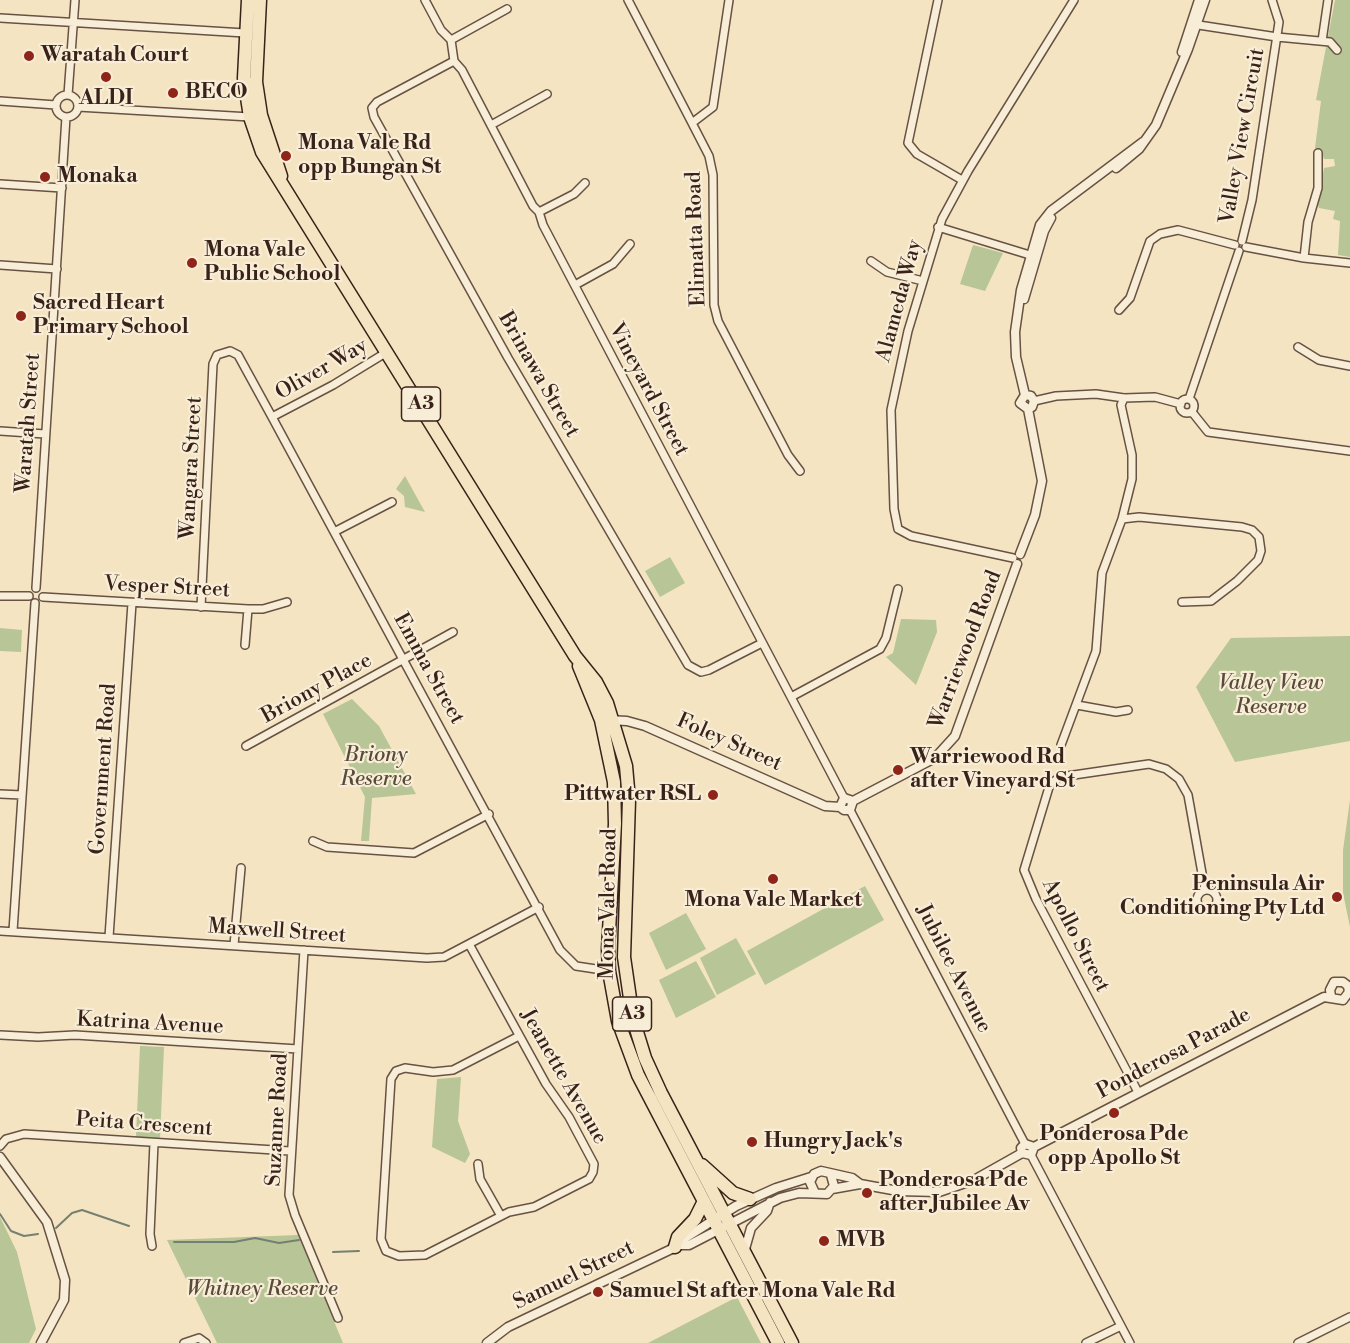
<!DOCTYPE html>
<html>
<head>
<meta charset="utf-8">
<style>
	body { margin:0 }
	canvas { display:block; background:#f4e4c1 }
</style>
</head>
<body>
<canvas width="1350" height="1343"></canvas>
<script>
const ctx = document.querySelector('canvas').getContext('2d');
ctx.lineJoin = 'round';
function fill(path, color) { ctx.fillStyle = color; ctx.fill(path, 'evenodd'); }
const poly = rows => new Path2D(rows.map(r => 'M' + r).join(''));
function stroke(path, color, width, dash) { ctx.strokeStyle = color; ctx.lineWidth = width; ctx.lineCap = dash ? 'butt' : 'round'; ctx.setLineDash(dash || []); ctx.stroke(path); }
function drawText(font, color, halo, rows, align = 'center') {
  ctx.font = font + ' "Libre Bodoni",serif'; ctx.lineWidth = 4.5; ctx.setLineDash([]); ctx.textBaseline = 'middle'; ctx.strokeStyle = halo; ctx.fillStyle = color; for (const [text, x, y, turn = 0] of rows) {
    ctx.save(); ctx.translate(x, y); ctx.rotate((+turn || 0) * Math.PI / 180); ctx.textAlign = isNaN(turn) ? turn : align; if (halo) ctx.strokeText(text, 0, 0); ctx.fillText(text, 0, 0); ctx.restore();
  }
}
const green = poly([
	[1335,0,1350,0,1350,257,1338,255,1340,221,1333,219,1335,211,1319,208,1318,205,1324,168,1335,166,1334,159,1324,159,1321,149,1315,148,1321,101,1316,100],
	[973,245,1003,253,985,291,960,284],
	[405,476,425,512,405,507,404,496,396,489],
	[670,557,685,583,660,597,645,571],
	[901,619,936,620,937,632,916,685,886,657,893,653],
	[0,628,22,630,21,652,0,651],
	[1350,636,1350,741,1235,762,1196,687,1231,638],
	[352,699,379,726,416,794,372,798,369,841,361,841,365,797,323,714],
	[1350,800,1350,927,1343,893,1343,850],
	[865,886,884,920,765,985,747,951],
	[686,913,706,949,666,970,649,933],
	[736,938,756,974,717,995,700,958],
	[696,961,716,997,676,1018,659,980],
	[140,1046,164,1047,160,1139,136,1137],
	[461,1077,458,1121,470,1154,465,1163,432,1147,437,1079],
	[0,1217,17,1252,36,1329,29,1343,0,1343],
	[298,1235,343,1343,217,1343,167,1240],
	[737,1297,761,1343,648,1343]
]);
const stream = poly([
	[0,1214,11,1231,24,1236,38,1234],
	[56,1228,72,1213,82,1210,129,1226],
	[174,1242,234,1242,255,1238,279,1243,299,1240],
	[333,1252,359,1251]
]);
const minor = poly([
	[425,0,441,30,451,40,454,61,462,70,533,206,539,212,543,225,844,798],
	[628,0,692,123],
	[729,0,713,107,692,123,709,156,713,175,714,305,718,321,788,455,800,471],
	[938,0,908,143,917,154,962,180],
	[0,18,245,33],
	[1192,24,1277,37,1330,42,1337,50],
	[451,40,507,9],
	[1322,41,1328,0],
	[454,61,377,102,372,108,374,117,508,358,688,665,701,672,709,670,762,643],
	'56 106a11 11 0 1 1 22 0a11 11 0 1 1-22 0Z',
	[68,95,75,0],
	[0,101,56,105],
	[78,107,250,117],
	[491,125,547,94],
	[0,184,62,188],
	[539,212,574,194,585,183],
	[938,227,1033,256],
	[1242,241,1252,200,1279,22,1272,0],
	[1246,247,1304,258,1350,263],
	[1304,258,1308,222,1318,188,1318,153],
	[871,261,887,272,923,281],
	[0,265,57,269],
	[575,285,613,264,630,244],
	[1119,310,1130,298,1150,241,1160,234,1178,230,1235,245],
	[1298,347,1319,360,1350,366],
	'1180 406a7 7 0 1 1 14 0a7 7 0 1 1-14 0Z',
	[1189,399,1239,251],
	[1034,401,1056,396,1096,394,1124,398,1155,397,1181,404],
	[1192,412,1208,432,1350,451],
	[272,417,333,385,387,352],
	[0,431,45,434],
	[1122,519,1139,517,1242,527,1252,530,1259,537,1261,551,1258,560,1237,581,1211,601,1182,602],
	[334,532,392,502],
	[1013,558,911,536,898,529,894,509,891,410,908,331,942,219,968,171,1074,0],
	[36,588,66,117],
	[0,596,29,596],
	[43,597,248,609,263,609,287,602],
	[201,607,213,364,217,355,230,351,238,355,272,417,560,950,576,966,609,971],
	[245,645,248,609],
	[791,697,880,649,886,638,898,589],
	[1077,705,1116,712,1128,710],
	[1061,745,1096,651,1102,573,1122,519,1132,479,1132,455,1121,405,1124,398],
	[246,746,453,632],
	[0,794,22,795],
	[850,810,1025,1144],
	[313,841,327,847,414,853,489,814],
	'1197 900a10 10 0 1 1 20 0a10 10 0 1 1-20 0Z',
	[0,931,427,958,444,957,539,907],
	[13,931,35,603],
	[109,937,132,603],
	[469,944,546,1084,569,1117,594,1164,593,1172,589,1179,534,1207,509,1212,425,1255,399,1256,386,1251,381,1239,391,1079,396,1071,405,1068,433,1072,453,1070,519,1036],
	[234,945,241,868],
	[304,950,289,1195,295,1215,338,1318],
	[0,1035,38,1037,75,1035,298,1049],
	[1138,1092,1036,899,1024,870,1050,784,1060,777,1149,764,1166,769,1179,779,1188,795,1205,890],
	[0,1146,6,1139,24,1134,290,1151],
	[1031,1155,1130,1343],
	[478,1164,480,1179,501,1216],
	[152,1246,150,1234,154,1143],
	[184,1343,199,1338,206,1343],
	[1086,1343,1121,1326],
	[1298,1343,1350,1317]
]);
const tertiary = poly([
	[1182,52,1199,0],
	[1116,168,1139,149,1156,125,1188,49,1205,0],
	[1024,299,1044,231,1051,218],
	[1025,395,1016,357,1015,332,1021,290,1040,225,1051,211,1143,142],
	[1025,395,1031,396,1034,401,1032,407,1028,409],
	[1025,395,1020,403,1028,409],
	[1020,554,1035,515,1042,481,1028,409],
	[607,720,627,721,645,726,825,806,840,807],
	[853,801,935,758,955,736,1017,564],
	[840,807,844,798,853,801],
	[840,807,844,810,850,810,853,801],
	[1331,996,1330,990,1334,982,1343,982,1348,986],
	[1034,1147,1324,997,1343,1000,1349,992,1348,986],
	[1022,1153,1021,1148,1025,1144,1034,1147],
	[0,1157,47,1222,65,1280,64,1300,41,1343],
	[832,1189,860,1184],
	[815,1193,810,1182,814,1174,821,1171,852,1178,860,1184,898,1191,939,1192,974,1180,1022,1153,1031,1155,1034,1147],
	[680,1245,689,1245,780,1198,799,1193,827,1194,834,1186,831,1175],
	[745,1249,751,1228,767,1211,770,1202],
	[487,1343,508,1327,680,1245,685,1238,736,1206,776,1188,811,1177]
]);
const trunk = poly([
	[248,0,244,78,250,117,262,152,575,656,596,682,607,703,626,766,629,800,624,957,633,1019,645,1058,661,1093,792,1343],
	[260,0,256,82,261,115,281,176],
	[579,666,601,720,614,782,615,824,608,949,609,971,618,1021,638,1075,778,1343],
	[702,1165,733,1193,750,1199],
	[675,1247,678,1237,695,1219,704,1201]
]);
const markers = [
	[29,56,6,"#8f2418"],
	[106,77,6,"#8f2418"],
	[173,93,6,"#8f2418"],
	[286,156,6,"#8f2418"],
	[45,177,6,"#8f2418"],
	[192,263,6,"#8f2418"],
	[21,316,6,"#8f2418"],
	[898,770,6,"#8f2418"],
	[713,795,6,"#8f2418"],
	[773,879,6,"#8f2418"],
	[1337,897,6,"#8f2418"],
	[1114,1113,6,"#8f2418"],
	[752,1142,6,"#8f2418"],
	[867,1193,6,"#8f2418"],
	[824,1241,6,"#8f2418"],
	[598,1292,6,"#8f2418"]
];
const shields = [
	[421,404,39],
	[632,1014,39]
];
const shieldNames = [
	["A3",421,404],
	["A3",632,1014]
];
const poiNames = [
	["Waratah Court",41,56],
	["BECO",185,93],
	["ALDI",106,99,"center"],
	["Mona Vale Rd",298,144],
	["opp Bungan St",298,168],
	["Monaka",57,177],
	["Mona Vale",204,251],
	["Public School",204,275],
	["Sacred Heart",33,304],
	["Primary School",33,328],
	["Warriewood Rd",910,758],
	["after Vineyard St",910,782],
	["Pittwater RSL",701,795,"right"],
	["Peninsula Air",1325,885,"right"],
	["Conditioning Pty Ltd",1325,909,"right"],
	["Mona Vale Market",773,901,"center"],
	["Ponderosa Pde",1114,1135,"center"],
	["opp Apollo St",1114,1159,"center"],
	["Hungry Jack's",764,1142],
	["Ponderosa Pde",879,1181],
	["after Jubilee Av",879,1205],
	["MVB",836,1241],
	["Samuel St after Mona Vale Rd",610,1292]
];
const streetNames = [
	["Valley View Circuit",1243,136,-80],
	["Elimatta Road",697,239,-92],
	["Alameda Way",900,301,-75],
	["Oliver Way",322,370,-30],
	["Brinawa Street",538,375,60],
	["Vineyard Street",648,390,62],
	["Waratah Street",29,423,-86],
	["Wangara Street",192,468,-87],
	["Vesper Street",167,588,3],
	["Warriewood Road",966,650,-69],
	["Emma Street",428,669,61],
	["Briony Place",317,689,-29],
	["Foley Street",729,743,24],
	["Government Road",104,769,-86],
	["Mona Vale Road",609,904,-89],
	["Maxwell Street",277,932,4],
	["Apollo Street",1075,936,63],
	["Jubilee Avenue",953,969,63],
	["Katrina Avenue",150,1024,3],
	["Ponderosa Parade",1174,1054,-28],
	["Jeanette Avenue",563,1077,60],
	["Suzanne Road",278,1120,-87],
	["Peita Crescent",144,1125,4],
	["Samuel Street",574,1276,-26]
];
const parkNames = [
	["Valley View",1271,684],
	["Reserve",1271,708],
	["Briony",376,756],
	["Reserve",376,780],
	["Whitney Reserve",262,1290]
];
fill(green, '#b8c596');
stroke(stream, '#758072', 2);
stroke(minor, '#675244', 10);
stroke(tertiary, '#675244', 11);
stroke(trunk, '#38221a', 15);
stroke(minor, '#f8edd7', 7);
stroke(tertiary, '#f8edd7', 8);
stroke(trunk, '#f4e4c1', 12);
for (const [x, y, r, color] of markers) { const dot = new Path2D(); dot.arc(x, y, r, 0, 2 * Math.PI); ctx.fillStyle = color; ctx.fill(dot); stroke(dot, '#f8edd7', 2); }
for (const [x, y, w] of shields) { const box = new Path2D(); box.roundRect(x - w / 2, y - 17, w, 34, 4.5); ctx.fillStyle = '#f8edd7'; ctx.fill(box); stroke(box, '#38221a', 1.5); }
drawText('bold 20px', '#38221a', null, shieldNames);
drawText('bold 21px', '#38221a', '#f8edd7', poiNames, 'left');
drawText('21px', '#38221a', '#f8edd7', streetNames);
drawText('italic 21px', '#584b39', '#f8edd7', parkNames);
</script>
</body>
</html>
